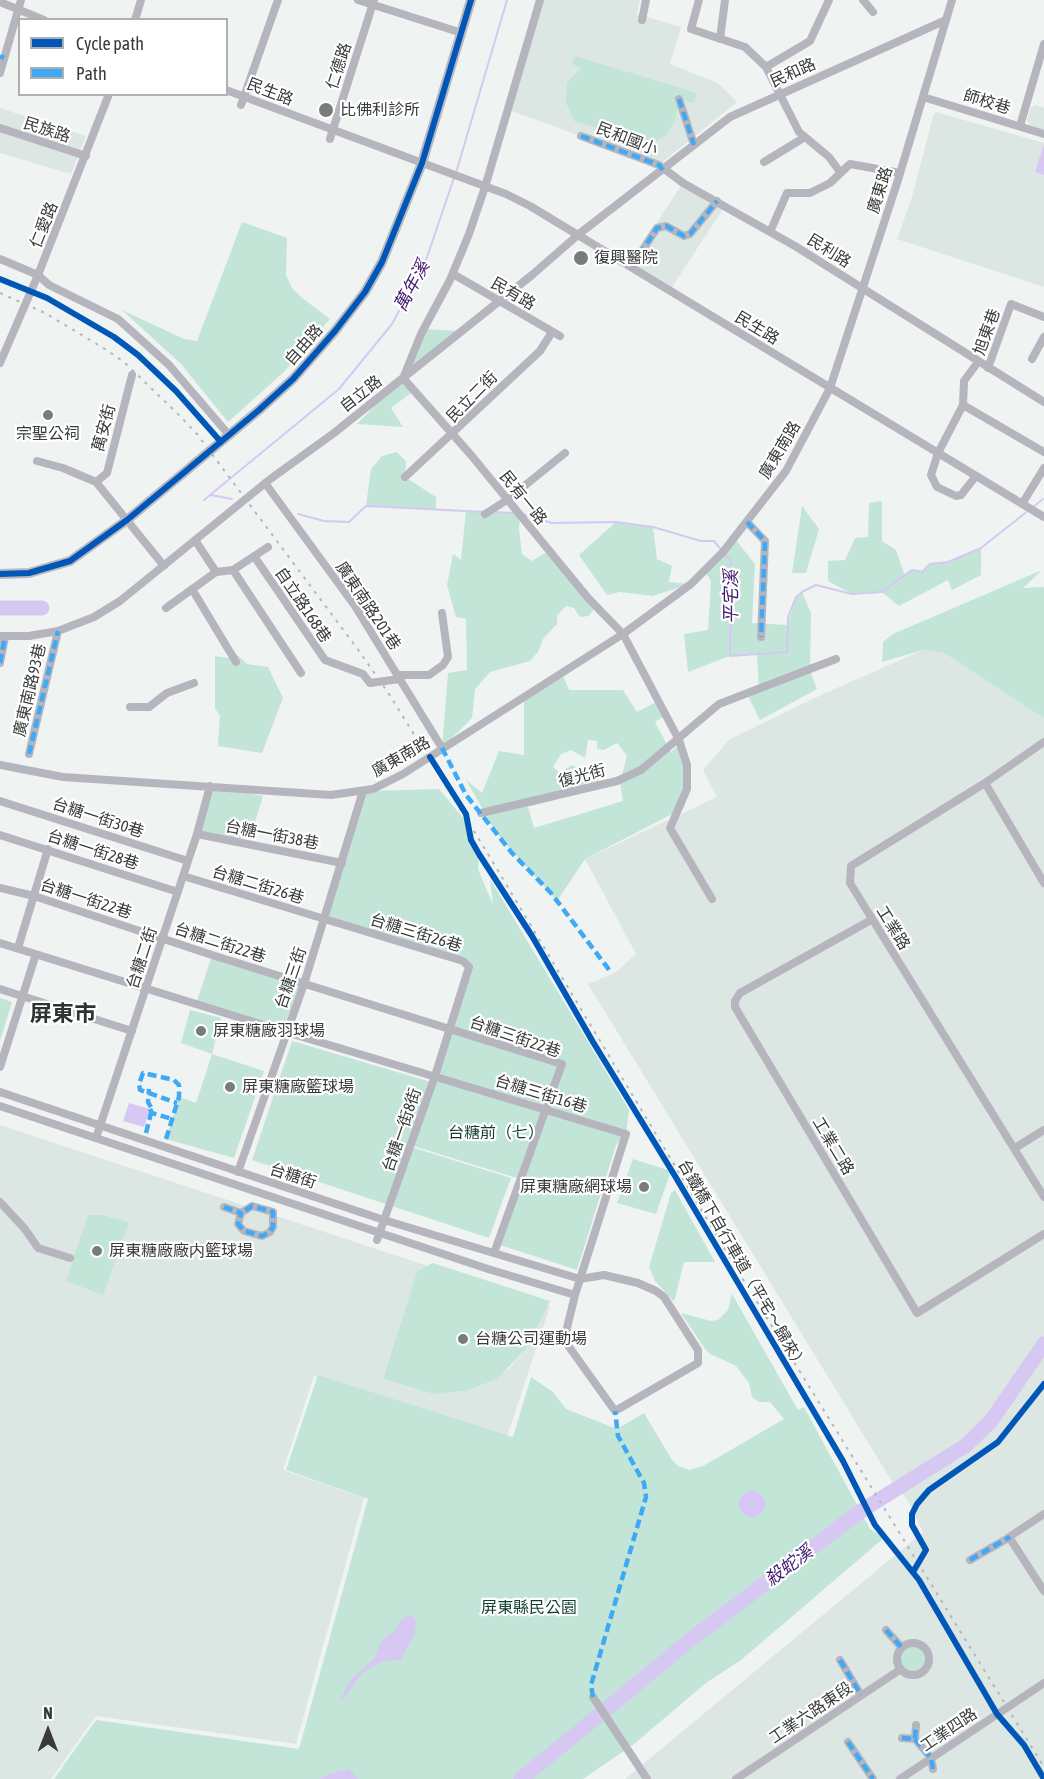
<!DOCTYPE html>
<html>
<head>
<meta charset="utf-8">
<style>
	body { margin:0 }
	#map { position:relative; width:1044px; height:1779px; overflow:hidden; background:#eff4f2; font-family:"Asap Condensed",sans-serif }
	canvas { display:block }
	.legend { position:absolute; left:18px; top:18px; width:210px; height:78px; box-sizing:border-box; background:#fff; border:2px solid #afb1b0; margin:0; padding:8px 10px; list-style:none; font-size:18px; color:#383b3a }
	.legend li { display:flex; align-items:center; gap:12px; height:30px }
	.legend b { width:30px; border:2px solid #afb1b0 }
	.north { position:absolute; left:18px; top:1701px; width:60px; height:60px; -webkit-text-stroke:4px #fff; paint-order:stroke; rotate:0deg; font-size:16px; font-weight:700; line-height:24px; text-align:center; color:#383b3a }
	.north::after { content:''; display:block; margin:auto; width:21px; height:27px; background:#383b3a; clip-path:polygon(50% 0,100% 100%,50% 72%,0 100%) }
</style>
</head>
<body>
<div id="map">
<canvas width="1044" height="1779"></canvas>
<ul class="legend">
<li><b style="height:8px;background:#0057b8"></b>Cycle path</li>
<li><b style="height:8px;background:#3fa9f5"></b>Path</li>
</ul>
<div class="north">N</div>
</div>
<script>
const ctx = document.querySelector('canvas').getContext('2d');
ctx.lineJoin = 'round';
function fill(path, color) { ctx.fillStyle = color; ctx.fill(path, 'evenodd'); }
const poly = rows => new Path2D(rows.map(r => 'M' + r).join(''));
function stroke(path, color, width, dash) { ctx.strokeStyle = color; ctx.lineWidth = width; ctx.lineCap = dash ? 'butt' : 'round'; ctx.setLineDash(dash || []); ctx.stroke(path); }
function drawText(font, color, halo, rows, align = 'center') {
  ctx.font = font + ' "Asap Condensed","Noto Sans TC",sans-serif'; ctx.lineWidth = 4.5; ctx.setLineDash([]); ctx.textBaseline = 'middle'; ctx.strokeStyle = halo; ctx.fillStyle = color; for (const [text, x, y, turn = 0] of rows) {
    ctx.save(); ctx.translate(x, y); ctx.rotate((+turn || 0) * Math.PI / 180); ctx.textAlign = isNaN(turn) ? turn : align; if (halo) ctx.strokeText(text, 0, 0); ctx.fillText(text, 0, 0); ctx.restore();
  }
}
const built = poly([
	[540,0,640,0,637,14,681,27,670,64,718,83,737,102,659,165,509,110],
	[1036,105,1044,108,1044,130,1030,125,1027,120,1031,107],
	[0,108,86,136,71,174,0,153],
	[936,112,1044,143,1044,287,897,239,913,194,933,116],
	[683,183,723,209,670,290,629,264],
	[1044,587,1044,1779,625,1779,923,1532,907,1499,894,1485,588,984,615,973,636,954,585,859,717,797,703,770,730,739,821,695,923,650,1022,589],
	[0,1125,428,1266,417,1271,383,1379,433,1394,465,1391,509,1369,526,1349,543,1303,550,1306,507,1437,314,1376,283,1470,364,1498,296,1744,96,1716,51,1779,0,1779]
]);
const green = poly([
	[575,56,697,93,694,103,679,99,675,121,664,137,654,142,645,142,574,121,566,103,566,93,567,82,582,68,572,64],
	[242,222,287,238,286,275,292,288,301,297,330,319,284,372,228,422,181,364,122,310,184,339,197,341],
	[424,329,460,331,403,378,415,390,391,408,403,427,357,424,401,379],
	[397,452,406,461,405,477,436,497,436,510,366,506,371,469,382,456],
	[882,501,882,541,896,550,905,576,912,570,922,571,930,564,948,562,981,548,981,575,952,590,948,580,899,606,882,592,852,594,828,581,828,561,845,560,855,538,868,537,869,503],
	[802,506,819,529,806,573,792,573],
	[466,511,520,513,519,529,522,554,532,561,552,549,598,603,589,616,580,617,574,608,566,606,557,616,557,624,543,639,538,652,530,661,490,672,475,689,472,718,442,748,448,673,467,670,466,619,456,617,447,585,453,554,461,560],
	[616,522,653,527,657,559,672,566,669,582,689,584,653,596,620,592,607,595,579,555],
	[735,539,755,564,752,623,787,625,796,597,802,592,811,613,810,671,817,689,760,720,748,696,759,691,757,654,730,656,688,672,684,634,708,630,711,581,705,572],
	[1042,570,1023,588,1044,587,1044,718,943,652,923,650,882,662,883,642,893,634],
	[233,651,247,664,268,667,283,698,262,753,218,746,220,715,215,709,215,656,228,658],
	[562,673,569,690,623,690,637,712,658,701,666,715,655,722,671,752,681,743,687,795,684,808,585,859,557,901,497,834,466,780,482,793,499,751,524,755,524,697],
	[588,740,597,741,597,749,604,750,617,743,627,756,620,782,623,801,534,828,528,807,604,787,596,778,572,765,560,773,553,767,561,754,571,750,585,758],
	[210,786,263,796,250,839,197,834],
	[439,789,468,824,471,840,479,854,478,869,493,905,490,879,629,1110,626,1134,616,1145,577,1270,497,1244,520,1179,410,1145,469,967,463,961,325,919,363,791],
	[212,955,304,984,286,1032,196,1004],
	[0,998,12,1002,0,1041],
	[190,1010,221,1018,212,1054,264,1071,234,1158,166,1139,179,1097,196,1103,212,1054,181,1043],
	[292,1041,431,1082,408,1146,511,1178,489,1238,252,1160],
	[633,1159,671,1171,656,1214,617,1203],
	[675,1190,715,1262,684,1262,674,1302,655,1281,649,1267,671,1193],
	[88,1215,102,1215,129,1222,103,1295,66,1281],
	[433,1263,550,1301,526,1349,497,1379,465,1391,433,1394,383,1379,417,1271],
	[732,1294,798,1410,804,1407,870,1529,884,1538,741,1660,706,1683,634,1744,583,1779,54,1779,96,1720,299,1749,368,1499,286,1470,318,1375,513,1437,531,1377,553,1392,566,1409,617,1429,644,1413,672,1460,678,1466,689,1470,703,1466,784,1419,770,1402,759,1402,752,1397,749,1383,736,1366,710,1354,705,1349,681,1313,711,1321,718,1320,728,1310],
	'897 1659a16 16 0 1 1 32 0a16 16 0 1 1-32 0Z'
]);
const water = poly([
	[1044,144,1044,175,1035,172],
	[129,1103,150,1109,144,1127,123,1121],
	'739 1504a13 13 0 1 1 26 0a13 13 0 1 1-26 0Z',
	[412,1615,416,1620,415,1634,401,1659,382,1662,362,1673,342,1701,340,1700,351,1679,375,1658,379,1644,394,1631,403,1618],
	[349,1769,358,1779,319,1779,329,1774]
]);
const stream = poly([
	[456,173,507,0],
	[211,495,232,499],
	[204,500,339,389,392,324,425,263,454,178],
	[1033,507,1043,499],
	[493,512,515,513],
	[298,514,324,521,349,522,366,506,485,512],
	[523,514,552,523,616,522,653,527,701,541,714,541,731,562,730,656,787,652,788,617,796,597,802,592,816,585,852,594,882,592,912,570,922,572,930,564,948,562,981,548,1029,510]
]);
const river = poly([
	[0,608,42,608],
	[521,1779,694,1637,861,1511,965,1446,991,1421,1044,1344]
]);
const minor = poly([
	[358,0,462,33],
	[699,0,691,29,745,47,766,67,799,132,829,157,840,172],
	[863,0,873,12],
	[0,2,44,20],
	[135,20,141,0],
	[642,20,646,0],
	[720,39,725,0],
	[766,67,810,41,829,0],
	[0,73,21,0],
	[226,90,506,194,530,206,1044,517],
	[923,97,1044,134],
	[679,99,694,145],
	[241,105,278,0],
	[1020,126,1044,44],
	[0,128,86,156],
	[581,136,659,165,683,183,795,246,1044,402],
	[330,139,374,0],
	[764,162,805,137],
	[770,232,787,193,810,193,830,183,850,164,900,173],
	[0,259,38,275,49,285,118,319,169,365,229,435],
	[632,266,657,228,666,226,684,236,690,234,717,201],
	[453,274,560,336],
	[1032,359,1044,337],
	[0,363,38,275,109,94],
	[988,368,1011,304,1044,317],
	[404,376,421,334,450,280,469,234,485,187,540,0],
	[403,378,471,455,588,598,623,634,679,740,687,765,687,789,670,828,712,899],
	[963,405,1044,452],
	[37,461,63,468,96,482,164,566],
	[976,476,961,495,956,496,937,487,931,475,938,453,963,405,964,381,978,362],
	[405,477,540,351,552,332],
	[96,482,107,473,132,375],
	[265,483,355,606,442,748],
	[1022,504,1044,468],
	[485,514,507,500,565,453],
	[747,522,765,541,761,637],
	[195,540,216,572],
	[254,556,325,660,363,674,370,683,400,679],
	[233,570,301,673],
	[192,589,236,662],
	[166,608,216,572,233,570,268,547],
	[0,636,29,636,58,631,94,617,120,601,269,480,334,433,532,275,579,234,730,117,946,20],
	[0,663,5,637],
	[397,675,429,675,443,665,448,657,442,613],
	[130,707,149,707,167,693,194,683],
	[1044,742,985,783,851,866,850,883,1044,1197],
	[29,754,58,631],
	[0,765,63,777,331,795,373,789,403,774,623,634,691,584,723,552,786,471,830,388,898,180,952,0],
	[985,783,1044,883],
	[0,801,188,861],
	[481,813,617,781,641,770,719,704,836,659],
	[197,834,342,863],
	[0,835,178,892],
	[183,876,463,961,469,967,435,1076,377,1240],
	[0,888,34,896,212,955,562,1064,494,1253],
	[871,920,740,993,735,1001,735,1007,917,1313,1044,1234],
	[0,943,286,1032,626,1134,575,1295,566,1332,567,1344,615,1411,698,1363,698,1350,664,1297,656,1291,638,1283,604,1275,580,1279],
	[18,948,48,849],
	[0,989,132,1031],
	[0,1067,36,954],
	[0,1092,384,1220,580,1279],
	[0,1106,488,1269,575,1295],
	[96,1138,197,834,210,786],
	[1015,1148,1044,1130],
	[238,1172,304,984,363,791],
	[0,1202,25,1229,38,1248,70,1258],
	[224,1207,241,1213,238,1224,244,1231,262,1236,270,1232,273,1227,273,1212,252,1206,241,1213],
	[1044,1514,1009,1537,1044,1591],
	[970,1560,1010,1537],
	[886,1630,902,1648],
	'897 1659a16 16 0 1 1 32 0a16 16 0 1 1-32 0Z',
	[840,1660,861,1695],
	[593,1697,647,1779],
	[902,1738,915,1739,916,1725],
	[915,1739,931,1758,933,1769],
	[848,1742,873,1779],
	[736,1779,901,1669],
	[900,1779,1044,1683]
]);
const major = poly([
	[0,574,29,573,70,561,127,520,259,410,293,379,335,331,365,292,382,262,422,163,471,0]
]);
const rail = poly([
	[0,293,45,313,105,349,124,362,177,413,197,434,359,651,389,694,485,849,744,1281,1044,1767]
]);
const quiet = poly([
	[0,56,4,58],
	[679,99,694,145],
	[581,136,659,165,663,170],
	[632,266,657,228,666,226,684,236,690,234,717,201],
	[747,522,765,541,761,637],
	[0,663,5,637],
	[442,748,466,795,512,853,551,893,610,971],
	[29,754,58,631],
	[150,1109,152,1113,172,1119],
	[146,1133,152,1109,148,1102,149,1089],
	[166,1139,179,1097,179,1085,174,1080,143,1073,139,1084,140,1090,177,1103],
	[224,1207,241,1213,238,1224,244,1231,262,1236,270,1232,273,1227,273,1212,252,1206,241,1213],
	[970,1560,1010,1537],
	[886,1630,902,1648],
	[840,1660,861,1695],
	[593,1697,591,1685,646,1497,644,1483,618,1436,615,1411],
	[902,1738,915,1739,916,1725],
	[915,1739,931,1758,933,1769],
	[848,1742,873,1779]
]);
const cycleway = poly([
	[0,279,47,298,114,337,138,355,176,391,221,442],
	[0,574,29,573,70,561,127,520,259,410,293,379,335,331,365,292,382,262,422,163,471,0],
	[430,757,466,814,471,840,479,854,532,936,593,1042,675,1176,843,1461,875,1525,919,1580,997,1714,1024,1745,1044,1779],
	[913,1572,926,1550,912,1525,912,1514,917,1504,929,1490,998,1442,1044,1384]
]);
const markers = [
	[326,110,8,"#787c7a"],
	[581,258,8,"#787c7a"],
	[48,415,6,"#787c7a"],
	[201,1031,6,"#787c7a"],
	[230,1087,6,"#787c7a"],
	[644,1187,6,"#787c7a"],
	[97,1251,6,"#787c7a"],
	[463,1339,6,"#787c7a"]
];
const streetNames = [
	["仁德路",339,66,-72],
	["民和路",793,73,-24],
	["民生路",270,92,21],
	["師校巷",987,102,17],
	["民族路",47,130,18],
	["民和國小",627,139,21],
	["廣東路",880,190,-72],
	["仁愛路",44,225,-68],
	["民利路",829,251,32],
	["民有路",513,294,30],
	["民生路",757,328,31],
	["旭東巷",987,332,-70],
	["自由路",304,345,-49],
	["自立路",361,394,-38],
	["民立二街",472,397,-45],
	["萬安街",104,428,-75],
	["廣東南路",780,450,-59],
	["民有一路",523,498,51],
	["自立路168巷",303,605,56],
	["廣東南路201巷",368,606,56],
	["廣東南路93巷",30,690,-77],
	["廣東南路",401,757,-30],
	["復光街",582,776,-15],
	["台糖一街30巷",98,818,18],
	["台糖一街38巷",272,835,11],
	["台糖一街28巷",93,850,18],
	["台糖二街26巷",258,885,17],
	["台糖一街22巷",86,899,18],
	["工業路",893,928,58],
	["台糖三街26巷",416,933,17],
	["台糖二街22巷",220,943,18],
	["台糖二街",142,958,-72],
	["台糖三街",291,978,-71],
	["台糖三街22巷",515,1037,19],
	["台糖三街16巷",541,1094,17],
	["台糖一街8街",402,1130,-71],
	["工業二路",833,1146,59],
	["台糖街",293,1176,18],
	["台鐵橋下自行車道（平宅～歸來）",742,1265,60],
	["工業六路東段",811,1713,-34],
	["工業四路",949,1730,-34]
];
const poiNames = [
	["比佛利診所",340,110],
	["復興醫院",594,258],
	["宗聖公祠",48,434,"center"],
	["屏東糖廠羽球場",213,1031],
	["屏東糖廠籃球場",242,1087],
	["屏東糖廠網球場",632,1187,"right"],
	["屏東糖廠廠内籃球場",109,1251],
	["台糖公司運動場",475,1339]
];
const parkNames = [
	["台糖前（七）",496,1133],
	["屏東縣民公園",529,1608]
];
const waterNames = [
	["萬年溪",412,286,-62],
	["平宅溪",731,597,-90],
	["殺蛇溪",789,1566,-37]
];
const districtNames = [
	["屏東市",63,1014]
];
fill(built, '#dce7e3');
fill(green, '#c2e5d8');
fill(water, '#d6c8f3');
stroke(stream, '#d6c8f3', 2);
stroke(river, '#d6c8f3', 15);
stroke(minor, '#b6b4bc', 8);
stroke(major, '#b8b8be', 10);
stroke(rail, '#b5b5ba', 2, [3, 6]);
stroke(quiet, '#3fa9f5', 4.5, [9, 4.5]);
stroke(cycleway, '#0057b8', 6);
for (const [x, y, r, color] of markers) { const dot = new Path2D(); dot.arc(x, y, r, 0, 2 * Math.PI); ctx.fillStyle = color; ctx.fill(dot); stroke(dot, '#fff', 2); }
drawText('16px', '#383b3a', '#fff', streetNames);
drawText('16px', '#383b3a', '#fff', poiNames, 'left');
drawText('16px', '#113f30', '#fff', parkNames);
drawText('italic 18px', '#41176f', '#fff', waterNames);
drawText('bold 22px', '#2e3431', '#fff', districtNames);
</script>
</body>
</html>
